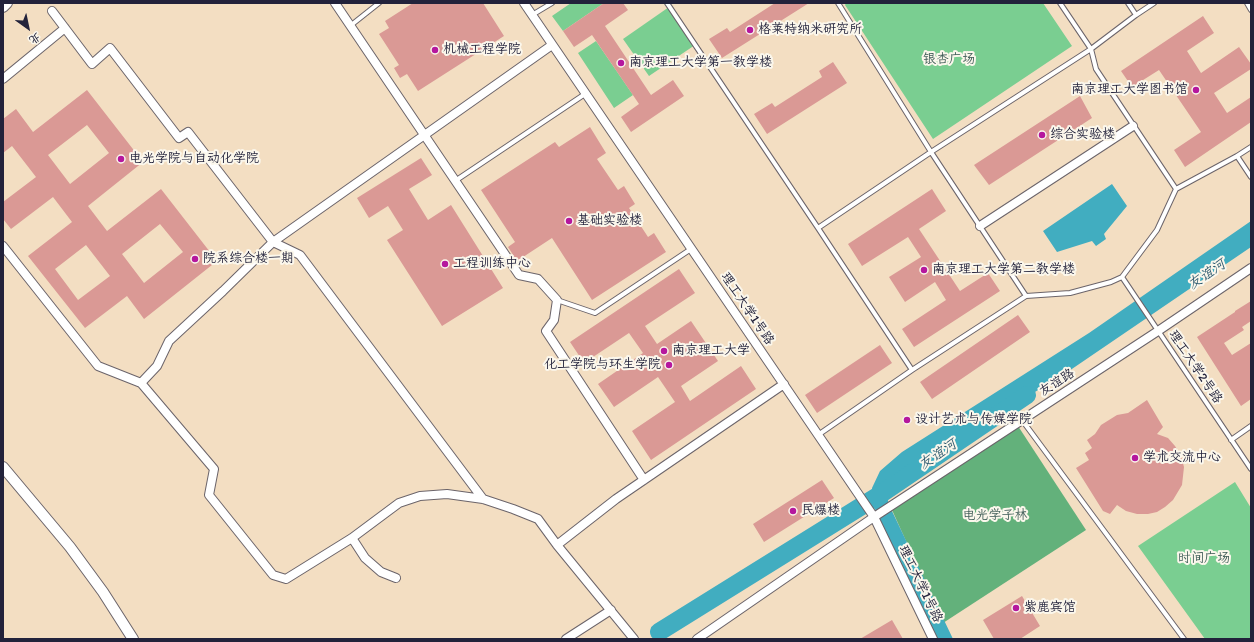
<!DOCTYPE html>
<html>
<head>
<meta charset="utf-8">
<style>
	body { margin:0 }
	#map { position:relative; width:1254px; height:642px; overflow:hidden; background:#f3dec2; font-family:Itim,"LXGW WenKai TC",sans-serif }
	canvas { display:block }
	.frame { position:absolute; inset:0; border:4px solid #22223b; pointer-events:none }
	.north { position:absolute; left:8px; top:8px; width:40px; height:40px; -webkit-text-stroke:3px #fbf7ec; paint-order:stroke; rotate:147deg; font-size:11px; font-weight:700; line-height:16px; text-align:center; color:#22223b }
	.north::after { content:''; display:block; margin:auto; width:14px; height:18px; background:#22223b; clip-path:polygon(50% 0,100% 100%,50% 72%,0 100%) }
</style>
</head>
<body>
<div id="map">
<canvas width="1254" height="642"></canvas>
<div class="frame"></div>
<div class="north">北</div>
</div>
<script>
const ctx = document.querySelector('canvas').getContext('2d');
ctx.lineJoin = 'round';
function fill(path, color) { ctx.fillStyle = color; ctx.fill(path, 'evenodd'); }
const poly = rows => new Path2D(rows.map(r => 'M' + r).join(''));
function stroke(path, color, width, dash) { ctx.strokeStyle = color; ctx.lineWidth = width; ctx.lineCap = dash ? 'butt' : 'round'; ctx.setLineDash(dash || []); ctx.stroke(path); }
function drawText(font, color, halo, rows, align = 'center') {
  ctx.font = font + ' Itim,"LXGW WenKai TC",sans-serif'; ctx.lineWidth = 4; ctx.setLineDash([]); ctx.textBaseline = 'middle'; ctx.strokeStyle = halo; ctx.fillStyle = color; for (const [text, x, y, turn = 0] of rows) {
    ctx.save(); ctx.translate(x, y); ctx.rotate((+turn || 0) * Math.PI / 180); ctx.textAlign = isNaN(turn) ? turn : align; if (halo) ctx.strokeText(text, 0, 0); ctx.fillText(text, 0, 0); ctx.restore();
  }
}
const green = poly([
	[571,3,604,3,563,31,552,16],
	[846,3,1043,3,1072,46,933,139,845,5],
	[669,7,695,45,649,76,623,39],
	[596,41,633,95,614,108,578,53],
	[1235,482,1251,508,1251,639,1205,639,1138,546]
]);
const forest = poly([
	[1018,426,1086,530,943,623,892,510]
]);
const water = poly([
	[1112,184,1127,206,1104,234,1106,239,1096,246,1092,241,1057,252,1043,231],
	[1251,221,1251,247,1066,373,904,472,888,488,886,495,891,509,953,639,937,639,873,505,872,488,880,471,902,452,1089,333]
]);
const river = poly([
	[659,632,881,494,1027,395]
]);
const building = poly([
	[413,3,483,3,504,36,418,91,407,74,400,78,394,68,399,65,379,34,389,28,385,21],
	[604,3,623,3,628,10,605,26,651,95,673,80,684,96,631,132,621,117,639,104,592,35,574,47,563,31],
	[775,3,809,3,722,58,709,39,727,28,730,32],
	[1203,16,1214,33,1187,51,1201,73,1239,47,1251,64,1251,69,1214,93,1227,113,1251,97,1251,122,1185,167,1174,150,1201,132,1159,70,1132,87,1121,71],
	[833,62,847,83,767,134,754,114,772,103,775,107,822,77,819,71],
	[87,90,143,162,88,206,107,231,161,189,217,261,144,319,127,296,85,328,28,256,72,222,53,197,11,229,3,219,3,202,36,177,12,146,3,153,3,119,16,109,33,132],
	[87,125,109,153,70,184,48,155],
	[160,224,183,252,144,283,122,254],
	[86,245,110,276,78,300,55,269],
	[1080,96,1092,118,989,185,974,165],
	[590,127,606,153,597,159,618,190,624,186,635,204,629,208,648,237,654,233,666,252,592,300,552,238,517,261,508,247,515,242,481,190,555,142,559,147],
	[421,158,432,175,409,189,428,220,451,205,503,288,442,326,387,240,403,230,388,206,369,218,357,198],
	[932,189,946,211,919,229,960,291,988,273,1000,291,914,347,902,329,946,300,935,282,905,302,889,277,921,257,908,237,862,266,848,244],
	[679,269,695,293,645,326,657,344,691,321,718,361,681,386,690,401,741,366,756,389,651,460,632,431,675,402,658,377,614,407,598,384,643,353,629,333,584,363,570,342],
	[1251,301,1251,321,1242,327,1244,330,1224,343,1232,355,1251,343,1251,399,1241,406,1197,337,1235,312,1235,311],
	[1018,315,1030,332,932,399,920,382],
	[880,345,892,363,817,413,805,395],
	[1147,400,1163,427,1157,434,1168,438,1175,446,1181,456,1184,467,1182,485,1173,500,1165,507,1157,512,1148,514,1137,514,1126,511,1117,505,1110,514,1103,511,1076,468,1089,460,1085,453,1092,448,1087,440,1095,434,1101,425,1117,415,1128,413],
	[822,480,834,498,764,542,753,524],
	[1022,596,1040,626,1020,639,994,639,983,620],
	[892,620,903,639,860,639]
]);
const service = poly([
	[667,3,818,228,912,370],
	[838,3,931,152,1091,49,1060,3],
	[1128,3,1136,15,1091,49,1096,69,1176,189],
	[1247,3,1251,10],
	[532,15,552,3],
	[1136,15,1154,3],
	[350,26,379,3],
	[1237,156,1251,177],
	[455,181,585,94],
	[818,228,931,152,1026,296],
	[1122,277,1251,469],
	[557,300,595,313,691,249],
	[1022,420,1184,639],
	[818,435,912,370,1026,296,1070,293,1111,282,1122,277,1157,230,1176,189,1237,156,1251,147],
	[1231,440,1251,426]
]);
const minor = poly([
	[335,3,519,275,538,279,557,300,554,320,546,331,644,480],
	[524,3,874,517,933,639],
	[52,11,92,64,110,48,179,138,188,132,273,242,552,45],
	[3,79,65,28],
	[980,226,1133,126],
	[3,246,98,366,141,383,157,366,169,341,223,291,273,242,300,255,483,499],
	[141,383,214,469,209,495,273,575,286,579,352,538,399,503,420,496,447,494,483,499,513,509,538,519,557,545,634,639],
	[352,538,365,558,381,572,396,578],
	[557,545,616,499,784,384],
	[566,639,611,610],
	[697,639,874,517,1158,331,1251,268]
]);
const tertiary = poly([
	[3,7,7,3],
	[3,467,70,547,103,592,133,639]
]);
const markers = [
	[750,30,4,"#b5179e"],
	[435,50,4,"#b5179e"],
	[621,63,4,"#b5179e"],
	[1196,90,4,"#b5179e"],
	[1042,135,4,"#b5179e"],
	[121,159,4,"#b5179e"],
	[569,221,4,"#b5179e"],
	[195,259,4,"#b5179e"],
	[445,264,4,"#b5179e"],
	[924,270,4,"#b5179e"],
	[664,351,4,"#b5179e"],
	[669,365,4,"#b5179e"],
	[907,420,4,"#b5179e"],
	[1135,458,4,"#b5179e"],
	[793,511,4,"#b5179e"],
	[1016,608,4,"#b5179e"]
];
const poiNames = [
	["格莱特纳米研究所",758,30],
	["机械工程学院",443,50],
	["南京理工大学第一教学楼",629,63],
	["南京理工大学图书馆",1188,90,"right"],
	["综合实验楼",1050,135],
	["电光学院与自动化学院",129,159],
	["基础实验楼",577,221],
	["院系综合楼一期",203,259],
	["工程训练中心",453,264],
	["南京理工大学第二教学楼",932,270],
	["南京理工大学",672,351],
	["化工学院与环生学院",661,365,"right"],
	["设计艺术与传媒学院",915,420],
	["学术交流中心",1143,458],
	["民爆楼",801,511],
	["紫鹿宾馆",1024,608]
];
const parkNames = [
	["银杏广场",949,60],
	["电光学子林",995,516],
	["时间广场",1204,559]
];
const streetNames = [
	["理工大学1号路",747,309,56],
	["理工大学2号路",1195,367,56],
	["友谊路",1057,383,-33],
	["理工大学1号路",920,584,64]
];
const waterNames = [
	["友谊河",1207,275,-34],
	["友谊河",938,455,-34]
];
fill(green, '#7ace91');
fill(forest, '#63b17b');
fill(water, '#41adc0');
stroke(river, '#41adc0', 18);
fill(building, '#da9995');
stroke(service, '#6b646a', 6);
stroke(minor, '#6b646a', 10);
stroke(tertiary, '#6b646a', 12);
stroke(service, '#fff', 4);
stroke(minor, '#fff', 8);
stroke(tertiary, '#fff', 10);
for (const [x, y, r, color] of markers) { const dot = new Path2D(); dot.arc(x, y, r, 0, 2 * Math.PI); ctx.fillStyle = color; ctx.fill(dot); stroke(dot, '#fbf7ec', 1.5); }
drawText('13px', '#22223b', '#fbf7ec', poiNames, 'left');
drawText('13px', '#415e59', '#fbf7ec', parkNames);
drawText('13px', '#22223b', '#fbf7ec', streetNames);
drawText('italic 14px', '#2e5a70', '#fbf7ec', waterNames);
</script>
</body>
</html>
